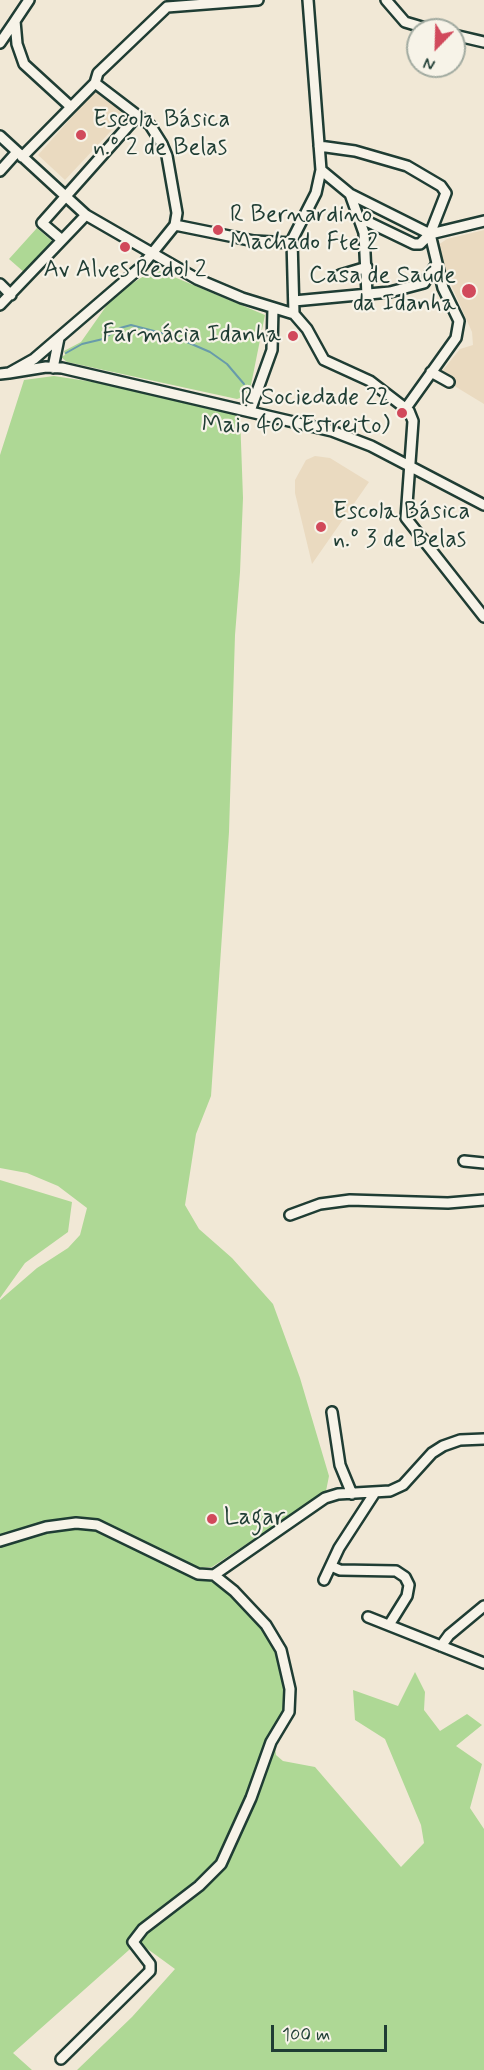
<!DOCTYPE html>
<html>
<head>
<meta charset="utf-8">
<style>
	body { margin:0 }
	#map { position:relative; width:484px; height:2070px; overflow:hidden; background:#f1e8d6; font-family:Mynerve,sans-serif }
	canvas { display:block }
	.north { position:absolute; left:406px; top:18px; width:60px; height:60px; box-sizing:border-box; background:#f7f3e8; border:2px solid #a1aaa0; border-radius:50%; rotate:203deg; font-size:16px; font-weight:700; line-height:24px; text-align:center; color:#1f3d34 }
	.north::after { content:''; display:block; margin:auto; width:21px; height:27px; background:#d1495b; clip-path:polygon(50% 0,100% 100%,50% 72%,0 100%) }
	.scale { position:absolute; left:271px; top:2025px; width:116px; height:27px; box-sizing:border-box; border:3px solid #1f3d34; border-top:0; padding-left:8px; font-size:18px; line-height:21px; white-space:nowrap; color:#1f3d34; -webkit-text-stroke:4px #f7f3e8; paint-order:stroke }
</style>
</head>
<body>
<div id="map">
<canvas width="484" height="2070"></canvas>
<div class="north">N</div>
<div class="scale">100 m</div>
</div>
<script>
const ctx = document.querySelector('canvas').getContext('2d');
ctx.lineJoin = 'round';
function fill(path, color) { ctx.fillStyle = color; ctx.fill(path, 'evenodd'); }
const poly = rows => new Path2D(rows.map(r => 'M' + r).join(''));
function stroke(path, color, width, dash) { ctx.strokeStyle = color; ctx.lineWidth = width; ctx.lineCap = dash ? 'butt' : 'round'; ctx.setLineDash(dash || []); ctx.stroke(path); }
function drawText(font, color, halo, rows, align = 'center') {
  ctx.font = font + ' Mynerve,sans-serif'; ctx.lineWidth = 4.5; ctx.setLineDash([]); ctx.textBaseline = 'middle'; ctx.strokeStyle = halo; ctx.fillStyle = color; for (const [text, x, y, turn = 0] of rows) {
    ctx.save(); ctx.translate(x, y); ctx.rotate((+turn || 0) * Math.PI / 180); ctx.textAlign = isNaN(turn) ? turn : align; if (halo) ctx.strokeText(text, 0, 0); ctx.fillText(text, 0, 0); ctx.restore();
  }
}
const built = poly([
	[97,89,126,115,65,180,38,155],
	[484,230,484,404,438,376,460,349,473,345,472,332,436,251,438,245,447,239],
	[315,456,330,458,369,482,312,564,295,493,295,480,306,460]
]);
const green = poly([
	[37,228,53,242,25,273,9,259],
	[155,269,265,315,249,395,237,399,67,362,61,357,65,355,64,351,81,342,114,295],
	[54,376,100,383,240,415,243,498,240,572,235,635,229,832,211,1096,196,1134,185,1205,199,1229,232,1258,273,1304,300,1378,329,1476,326,1491,212,1567,196,1568,190,1575,194,1580,211,1576,233,1592,277,1647,289,1705,276,1731,267,1739,255,1786,275,1746,276,1755,283,1761,315,1767,401,1867,424,1843,421,1825,385,1739,355,1720,353,1690,398,1706,415,1672,425,1692,424,1710,440,1731,467,1714,482,1725,456,1746,482,1764,470,1808,484,1829,484,2070,77,2070,132,2017,175,1969,138,1942,13,2053,32,2070,0,2070,0,1300,37,1268,68,1248,80,1235,87,1208,58,1186,27,1173,0,1168,0,455,24,380],
	[0,1180,72,1202,68,1232,25,1263,0,1298]
]);
const stream = poly([
	[66,353,82,344,103,339,120,328,131,325,173,336,210,352,227,364,244,384]
]);
const minor = poly([
	[29,0,15,21,17,44,24,64,71,107],
	[386,0,405,22,432,30],
	[454,35,484,42],
	[0,43,15,21],
	[0,136,86,215,197,279,242,298,294,314,307,329,324,360,370,381,409,411,413,421,406,518,484,617],
	[319,146,355,151,407,166,441,186,446,193,430,234,420,244,414,244,360,218],
	[22,157,95,83,98,73,167,7,258,0],
	[321,170,350,194,430,234],
	[0,171,17,152],
	[350,194,364,233,367,295],
	[175,225,254,241,292,243],
	[430,234,484,221],
	[62,240,42,223,138,115],
	[340,275,367,267],
	[0,284,11,295],
	[294,301,390,292,424,283,436,265],
	[0,305,86,215],
	[294,314,292,240,316,193,321,170,308,0],
	[53,368,59,338],
	[431,372,449,382],
	[9,373,46,367,62,368,332,431,371,446,484,505],
	[0,374,9,373,34,359,141,267,175,225,177,213,167,156,162,144,150,125,95,83],
	[406,408,456,338,459,321,443,288,430,234],
	[250,411,272,350,273,308],
	[464,1161,484,1163],
	[290,1215,320,1204,350,1200,448,1203,484,1200],
	[332,1412,340,1465,352,1494],
	[0,1541,46,1527,76,1523,97,1525,198,1574,214,1575,234,1591,266,1625,281,1650,290,1689,289,1712,271,1742,251,1798,221,1864,199,1886,143,1929,133,1942,150,1964,150,1971,61,2059],
	[331,1566,340,1570,396,1571,405,1577,409,1585,407,1596,389,1625],
	[214,1575,325,1498,338,1494,390,1491,403,1485,432,1453,443,1446,460,1440,484,1439],
	[324,1580,339,1548,374,1494],
	[368,1617,484,1663],
	[441,1646,449,1635,484,1606]
]);
const markers = [
	[81,135,6,"#d1495b"],
	[218,230,6,"#d1495b"],
	[125,247,6,"#d1495b"],
	[469,291,8,"#d1495b"],
	[293,336,6,"#d1495b"],
	[402,413,6,"#d1495b"],
	[321,527,6,"#d1495b"],
	[212,1519,6,"#d1495b"]
];
const poiNames = [
	["Escola Básica",93,121],
	["n.º 2 de Belas",93,149],
	["R Bernardino",230,216],
	["Machado Fte 2",230,244],
	["Av Alves Redol 2",125,271,"center"],
	["Casa de Saúde",456,277,"right"],
	["da Idanha",456,305,"right"],
	["Farmácia Idanha",281,336,"right"],
	["R Sociedade 22",390,399,"right"],
	["Maio 40 (Estreito)",390,427,"right"],
	["Escola Básica",333,513],
	["n.º 3 de Belas",333,541],
	["Lagar",224,1519]
];
fill(built, '#eadac0');
fill(green, '#aed895');
stroke(stream, '#689baa', 2);
stroke(minor, '#1f3d34', 14);
stroke(minor, '#f7f3e8', 9);
for (const [x, y, r, color] of markers) { const dot = new Path2D(); dot.arc(x, y, r, 0, 2 * Math.PI); ctx.fillStyle = color; ctx.fill(dot); stroke(dot, '#f7f3e8', 2); }
drawText('24px', '#1f3d34', '#f7f3e8', poiNames, 'left');
</script>
</body>
</html>
